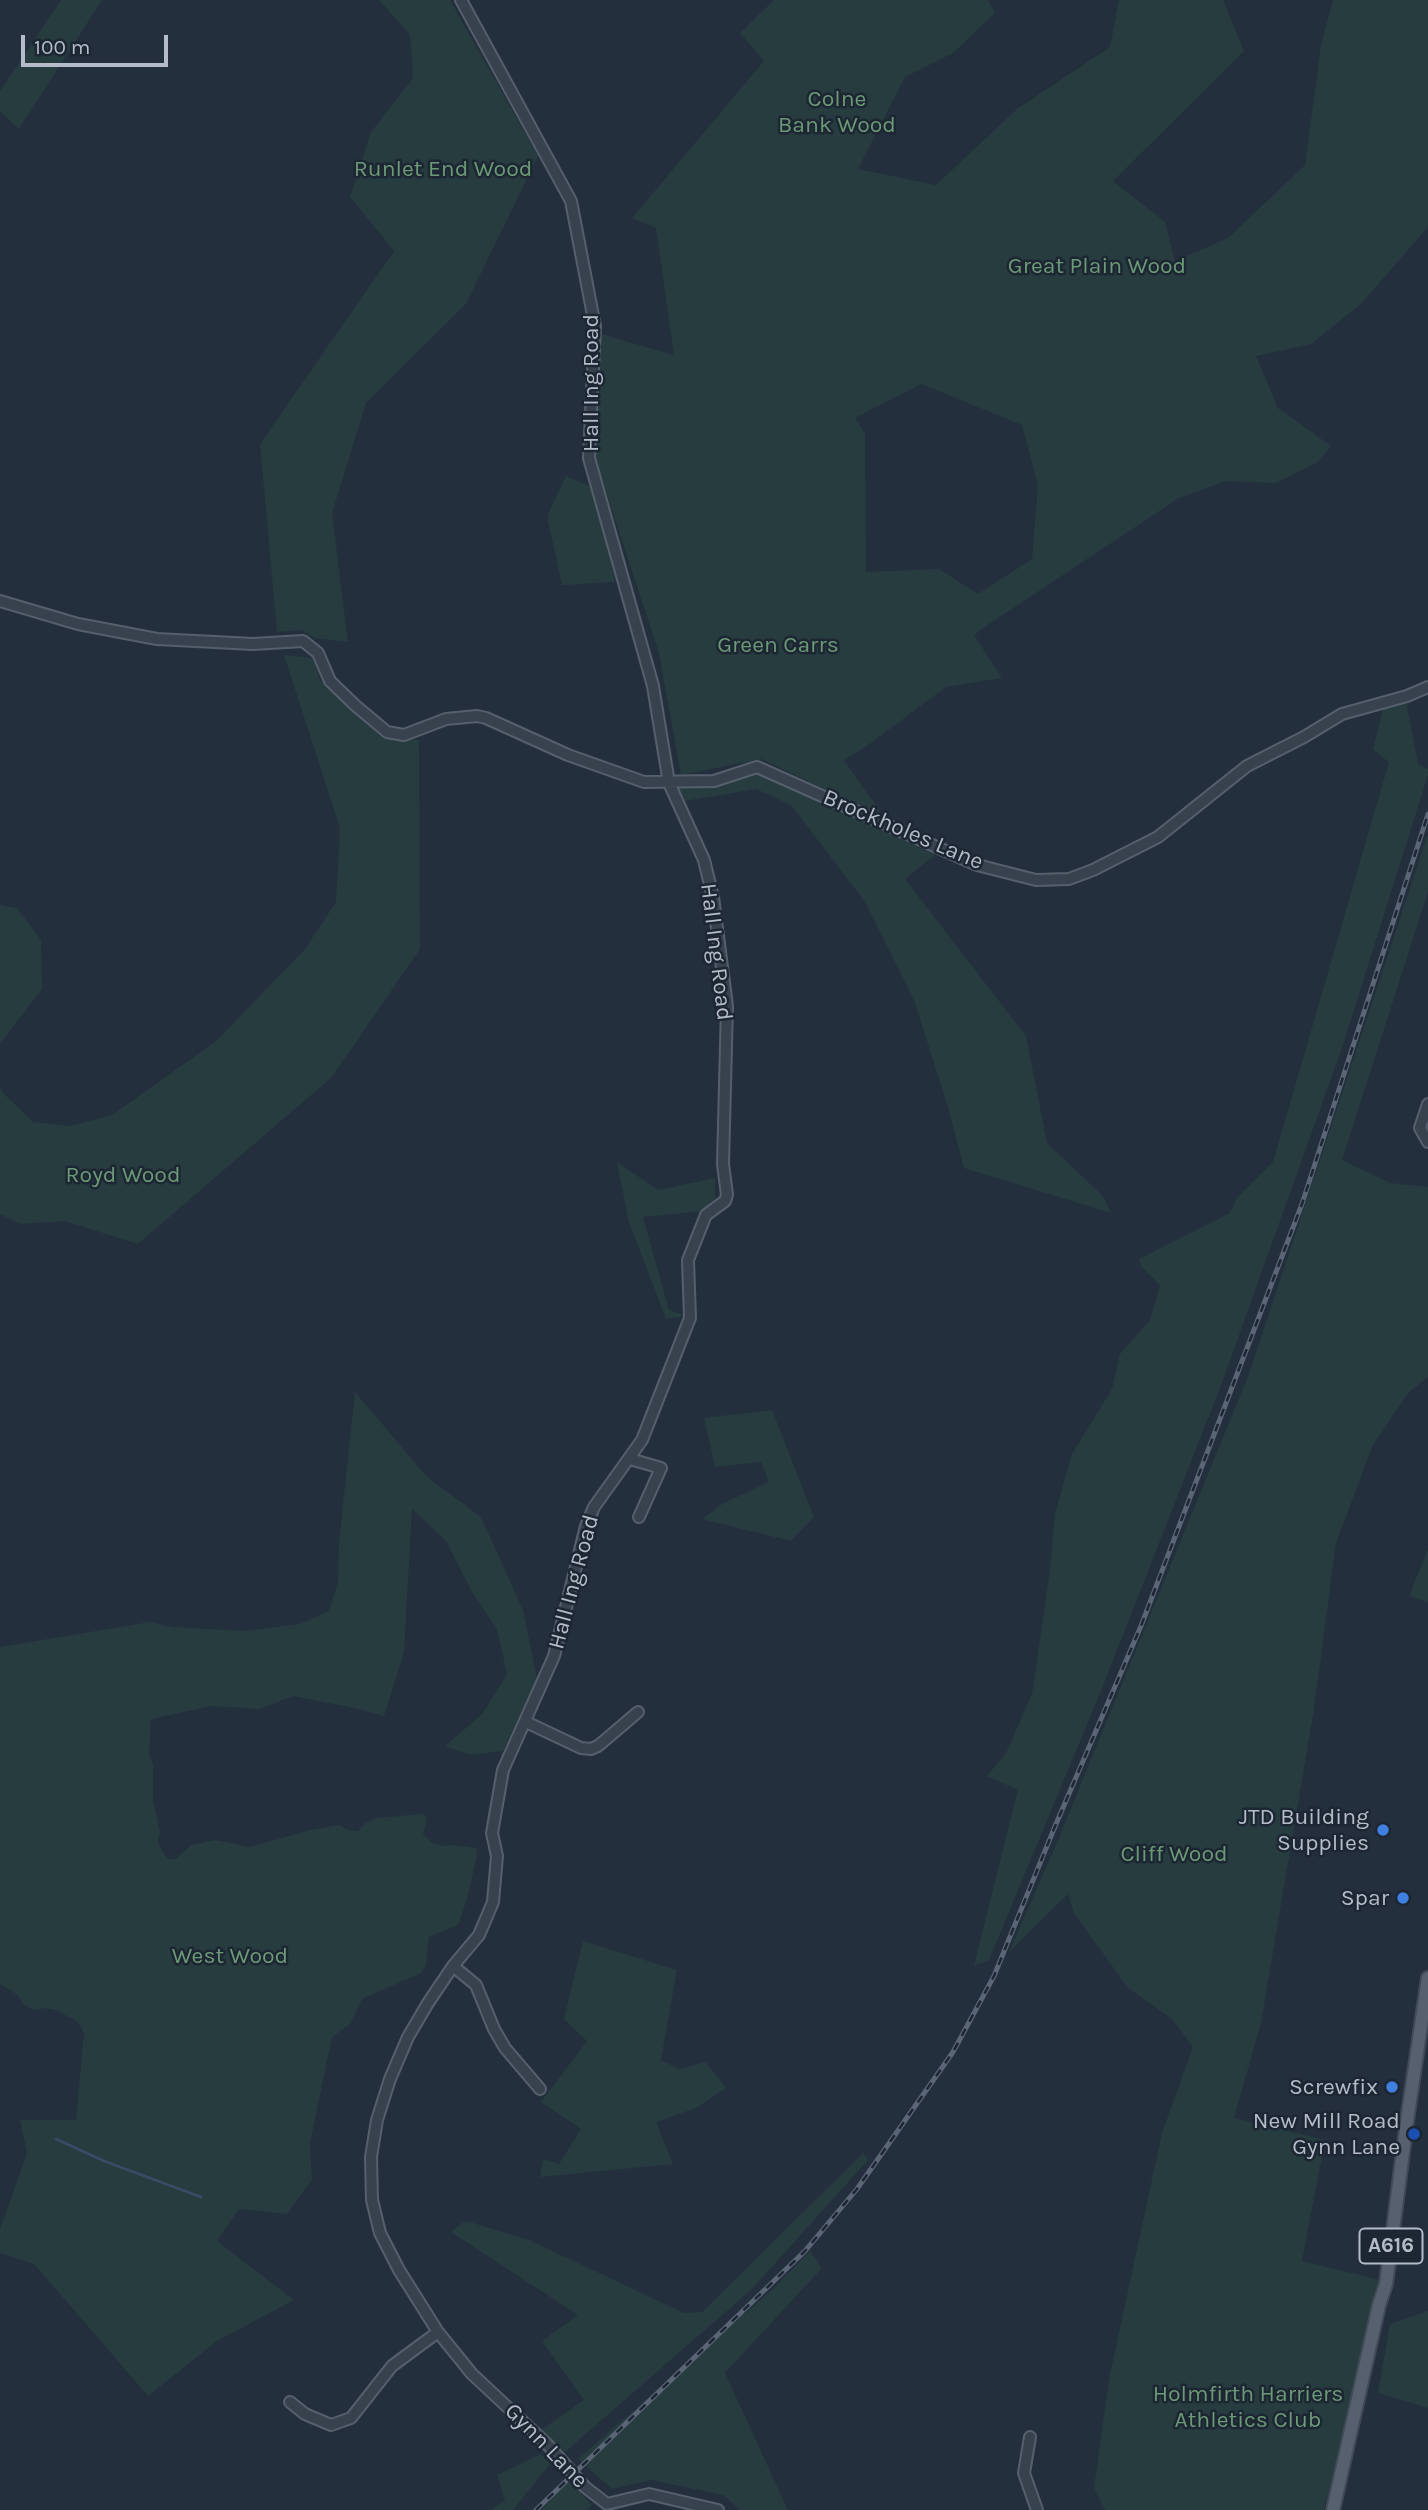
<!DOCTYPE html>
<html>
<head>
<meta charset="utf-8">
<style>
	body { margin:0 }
	#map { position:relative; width:1428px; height:2510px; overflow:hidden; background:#242f3e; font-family:Karla,sans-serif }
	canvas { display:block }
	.scale { position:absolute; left:21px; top:35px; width:147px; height:32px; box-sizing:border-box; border:4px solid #b4bcc9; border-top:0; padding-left:9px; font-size:21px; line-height:24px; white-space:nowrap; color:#b4bcc9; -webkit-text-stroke:5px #1d2633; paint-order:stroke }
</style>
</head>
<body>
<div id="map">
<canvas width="1428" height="2510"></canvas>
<div class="scale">100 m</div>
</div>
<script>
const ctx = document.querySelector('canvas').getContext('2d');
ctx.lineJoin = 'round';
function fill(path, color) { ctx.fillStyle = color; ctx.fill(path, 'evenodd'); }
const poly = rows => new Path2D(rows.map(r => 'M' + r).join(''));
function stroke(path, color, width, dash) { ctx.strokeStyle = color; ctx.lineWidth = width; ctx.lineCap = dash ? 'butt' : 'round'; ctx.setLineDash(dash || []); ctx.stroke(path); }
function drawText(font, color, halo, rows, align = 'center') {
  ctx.font = font + ' Karla,sans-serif'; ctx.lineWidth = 5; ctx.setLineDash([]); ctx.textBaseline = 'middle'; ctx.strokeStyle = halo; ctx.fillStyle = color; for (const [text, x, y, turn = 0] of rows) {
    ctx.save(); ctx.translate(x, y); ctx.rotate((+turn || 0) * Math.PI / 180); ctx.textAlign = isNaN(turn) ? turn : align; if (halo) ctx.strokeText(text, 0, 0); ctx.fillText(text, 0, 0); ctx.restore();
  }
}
const green = poly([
	[61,0,102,0,19,129,0,111,0,91],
	[379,0,450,0,538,156,466,304,366,403,332,513,348,642,315,638,301,630,277,632,260,444,394,251,350,197,371,132,413,78,410,35],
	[774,0,988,0,995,13,953,53,905,77,858,169,936,185,1017,109,1110,47,1119,0,1223,0,1244,51,1113,181,1165,222,1175,261,1228,238,1305,165,1321,45,1333,0,1428,0,1428,227,1361,304,1311,344,1256,356,1278,408,1331,446,1318,462,1276,483,1226,481,1179,498,983,628,974,635,1002,678,946,687,864,748,844,760,884,817,761,759,681,775,659,653,594,455,601,334,674,355,656,228,632,218,764,61,740,33],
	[921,384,1022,425,1038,485,1032,559,978,594,939,569,866,572,865,434,855,418],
	[566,476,592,487,605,531,615,582,562,585,547,516],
	[284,655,314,658,320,680,378,733,392,739,419,740,420,949,332,1077,138,1244,65,1221,21,1224,0,1214,0,1086,4,1094,33,1122,70,1126,112,1115,215,1042,305,949,336,902,340,828],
	[1406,701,1418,764,1428,769,1428,775,1343,1045,1222,1383,1101,1691,989,1960,974,1966,1018,1790,987,1776,1006,1753,1032,1694,1050,1569,1055,1514,1072,1454,1112,1389,1120,1354,1150,1320,1160,1285,1141,1266,1139,1259,1230,1213,1237,1198,1273,1162,1389,762,1373,750,1383,708],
	[756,772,935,855,905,879,1026,1036,1047,1143,1103,1196,1111,1213,964,1168,948,1107,914,1000,865,902,791,805,756,789,685,801,678,788,709,786],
	[1428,834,1428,892,1342,1160,1390,1183,1428,1187,1428,1377,1408,1393,1373,1445,1336,1543,1314,1709,1261,2023,1234,2118,1325,2140,1302,2261,1380,2280,1324,2510,1105,2510,1094,2488,1109,2379,1162,2133,1193,2047,1172,2019,1128,1988,1074,1913,1068,1894,1009,1952,1058,1840,1249,1374],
	[0,905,17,908,41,940,42,989,0,1044],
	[617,1162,658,1190,715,1178,715,1198,704,1211,643,1217,669,1310,686,1316,666,1319,629,1222],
	[355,1392,427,1477,481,1517,523,1610,537,1678,503,1751,470,1755,445,1746,482,1714,507,1674,497,1629,472,1592,446,1541,412,1509,404,1652,384,1716,350,1707,293,1696,260,1709,212,1706,151,1719,149,1755,153,1765,153,1800,160,1832,158,1842,167,1859,176,1859,191,1845,215,1840,250,1847,310,1830,339,1825,348,1830,358,1831,365,1823,376,1818,424,1814,427,1819,423,1834,432,1843,444,1846,454,1845,476,1848,477,1856,467,1899,458,1925,429,1937,426,1966,421,1973,362,1999,351,2023,332,2037,310,2143,312,2180,287,2214,239,2209,217,2241,294,2300,217,2341,148,2396,34,2264,0,2253,0,2229,27,2153,20,2120,76,2120,84,2033,78,2022,67,2016,57,2010,43,2008,34,2010,23,2004,18,1995,0,1984,0,1647,150,1622,172,1627,246,1631,300,1624,329,1611,338,1582,339,1542],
	[772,1410,814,1517,791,1541,702,1519,722,1504,769,1482,761,1462,715,1467,704,1418],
	[1428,1549,1428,1602,1409,1596],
	[583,1941,677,1970,661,2060,679,2069,706,2062,726,2088,696,2108,656,2122,673,2164,540,2177,543,2159,559,2164,581,2129,541,2102,587,2041,564,2019],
	[863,2153,868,2160,752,2289,565,2452,541,2430,584,2400,542,2341,578,2315,451,2232,462,2223,470,2222,529,2240,684,2313,702,2312],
	[810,2251,822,2268,725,2373,788,2510,740,2510,723,2495,651,2480,612,2489,578,2459,774,2288],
	[1428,2311,1428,2408,1378,2393,1390,2324],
	[541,2454,550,2464,513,2510,490,2510,505,2501,497,2475],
	[567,2480,592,2505,587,2510,542,2510]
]);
const stream = poly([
	[56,2139,104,2161,201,2197]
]);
const minor = poly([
	[461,0,571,201,595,326,589,458,653,686,669,783,704,860,713,897,727,1006,723,1164,727,1195,725,1201,706,1215,688,1260,690,1318,642,1440,594,1507,586,1526,554,1656,503,1770,492,1833,497,1856,493,1902,479,1935,453,1966,428,2003,408,2037,390,2079,377,2120,371,2157,372,2200,380,2233,399,2270,438,2332,472,2374,547,2444,585,2487,607,2504,649,2494,718,2510],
	[0,601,78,624,157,639,253,644,303,641,318,653,330,681,356,706,387,732,404,735,446,719,477,716,486,718,568,755,644,782,714,781,757,767,977,865,1036,880,1069,879,1093,870,1158,837,1247,766,1304,737,1342,714,1407,696,1428,687],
	[1428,1104,1420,1128,1428,1142],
	[630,1459,661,1468,639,1517],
	[526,1722,581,1748,591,1749,598,1746,638,1712],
	[453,1966,476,1985,494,2029,505,2048,540,2089],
	[290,2402,305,2414,331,2425,351,2418,392,2366,438,2332],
	[1030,2437,1024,2473,1037,2510]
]);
const major = poly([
	[1333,2510,1379,2305,1386,2284,1407,2121,1428,1978]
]);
const rail = poly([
	[536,2510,805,2251,857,2189,953,2052,994,1976,1056,1824,1141,1626,1302,1204,1428,814]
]);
const markers = [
	[1383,1830,7,"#3f7fe0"],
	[1403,1898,7,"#3f7fe0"],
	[1392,2087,7,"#3f7fe0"],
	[1414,2134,7,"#1a4fb4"]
];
const shields = [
	[1391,2246,63]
];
const shieldNames = [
	["A616",1391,2246]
];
const parkNames = [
	["Colne",837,99],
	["Bank Wood",837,125],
	["Runlet End Wood",443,169],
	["Great Plain Wood",1097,266],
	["Green Carrs",778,645],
	["Royd Wood",123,1175],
	["Cliff Wood",1174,1854],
	["West Wood",230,1956],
	["Holmfirth Harriers",1248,2394],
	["Athletics Club",1248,2420]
];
const streetNames = [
	["Hall Ing Road",591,383,-90],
	["Brockholes Lane",903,830,23],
	["Hall Ing Road",716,952,83],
	["Hall Ing Road",574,1582,-75],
	["Gynn Lane",546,2446,46]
];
const poiNames = [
	["JTD Building",1369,1817],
	["Supplies",1369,1843],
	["Spar",1389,1898],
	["Screwfix",1378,2087],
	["New Mill Road",1400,2121],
	["Gynn Lane",1400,2147]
];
fill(green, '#263c3f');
stroke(stream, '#394c67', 2.5);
stroke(minor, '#565f6c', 14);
stroke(major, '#414a57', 16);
stroke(minor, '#38414e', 10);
stroke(major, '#56606e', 12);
stroke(rail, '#5a6575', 5);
stroke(rail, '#1d2633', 2.5, [8]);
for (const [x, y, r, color] of markers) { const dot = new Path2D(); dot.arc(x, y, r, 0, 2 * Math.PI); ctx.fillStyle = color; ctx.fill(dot); stroke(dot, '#1d2633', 2.5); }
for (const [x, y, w] of shields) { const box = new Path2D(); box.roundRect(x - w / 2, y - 17.5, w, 35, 5); ctx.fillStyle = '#1d2633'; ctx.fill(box); stroke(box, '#b4bcc9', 2); }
drawText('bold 21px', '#b4bcc9', null, shieldNames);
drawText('23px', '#6b9a76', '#1d2633', parkNames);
drawText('23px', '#b4bcc9', '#1d2633', streetNames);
drawText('23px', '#b4bcc9', '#1d2633', poiNames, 'right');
</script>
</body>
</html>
